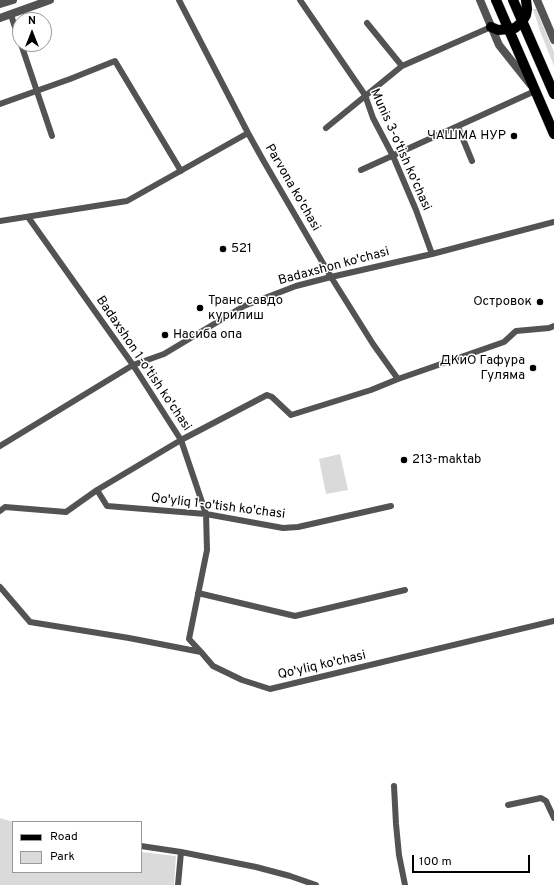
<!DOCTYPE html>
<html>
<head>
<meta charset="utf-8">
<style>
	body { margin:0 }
	#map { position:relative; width:554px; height:885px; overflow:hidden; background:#fff; font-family:Overpass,sans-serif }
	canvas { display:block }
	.legend { position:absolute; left:12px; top:821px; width:130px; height:52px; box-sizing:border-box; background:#fff; border:1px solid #999; margin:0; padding:5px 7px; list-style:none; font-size:12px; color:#000 }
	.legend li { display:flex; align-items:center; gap:8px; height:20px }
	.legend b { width:20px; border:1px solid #999 }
	.north { position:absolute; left:12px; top:12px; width:40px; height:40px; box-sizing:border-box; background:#fff; border:1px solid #999; border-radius:50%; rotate:0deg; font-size:11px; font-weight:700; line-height:16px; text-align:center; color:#000 }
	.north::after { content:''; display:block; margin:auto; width:14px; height:18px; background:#000; clip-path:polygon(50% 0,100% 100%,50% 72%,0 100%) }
	.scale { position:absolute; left:412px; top:855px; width:118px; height:18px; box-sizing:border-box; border:2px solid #000; border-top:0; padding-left:5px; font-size:12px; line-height:14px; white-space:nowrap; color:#000; -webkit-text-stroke:3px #fff; paint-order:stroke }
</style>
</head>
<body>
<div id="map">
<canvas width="554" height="885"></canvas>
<ul class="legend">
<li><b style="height:5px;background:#000"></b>Road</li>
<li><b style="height:11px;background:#dadada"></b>Park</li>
</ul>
<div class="north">N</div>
<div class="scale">100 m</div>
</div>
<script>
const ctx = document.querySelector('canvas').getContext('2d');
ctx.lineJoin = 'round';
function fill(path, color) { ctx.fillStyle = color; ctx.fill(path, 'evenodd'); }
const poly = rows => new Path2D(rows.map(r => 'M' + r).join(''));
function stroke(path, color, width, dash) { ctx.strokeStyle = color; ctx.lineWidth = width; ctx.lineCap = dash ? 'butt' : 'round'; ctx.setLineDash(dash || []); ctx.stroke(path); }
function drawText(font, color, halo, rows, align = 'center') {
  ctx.font = font + ' Overpass,sans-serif'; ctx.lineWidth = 3; ctx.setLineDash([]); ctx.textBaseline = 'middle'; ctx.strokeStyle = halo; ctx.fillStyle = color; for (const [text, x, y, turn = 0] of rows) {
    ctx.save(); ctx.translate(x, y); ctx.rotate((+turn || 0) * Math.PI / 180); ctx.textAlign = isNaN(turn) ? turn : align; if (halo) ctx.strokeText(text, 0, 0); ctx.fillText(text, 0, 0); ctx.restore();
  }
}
const green = poly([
	[533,9,536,9,554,52,554,66,540,31],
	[340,454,348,490,326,494,319,459],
	[0,818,13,822,13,872,141,872,141,852,176,856,174,885,0,885]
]);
const minor = poly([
	[179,0,248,133,263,160,331,277,373,344,398,379],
	[300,0,365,95,373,118,393,156,416,210,432,254],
	[11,15,20,42],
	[367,23,402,66],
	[21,44,52,136],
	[0,104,70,79,115,61,181,171],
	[458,127,472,161],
	[326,128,402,66,491,27],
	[361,170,535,91],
	[28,217,133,365,181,440,206,514,207,550,189,639,201,652],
	[0,221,127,201,248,133],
	[0,446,133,365,164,354,244,306,296,286,331,277,432,254,554,222],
	[97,490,107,506,206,514,283,528,298,527,391,506],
	[0,511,5,507,66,512,97,490,181,440,267,395,272,397,291,415,371,390,398,379,504,342,516,331,549,328,554,326],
	[0,587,30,622,129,638,201,652,213,666,242,680,270,689,554,621],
	[198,593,295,616,405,590],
	[394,786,396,824,399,855,405,885],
	[508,805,541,798,546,801,554,818],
	[141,846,181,852,256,867,290,876,316,885],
	[178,885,181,852]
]);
const tertiary = poly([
	[480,0,499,45,530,84],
	[537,0,554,40],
	[0,4,13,0],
	[0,18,50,0]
]);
const primary = poly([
	[496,0,554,134],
	[513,0,554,94],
	[491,27,498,30,509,29,515,28,522,22,526,15,527,9,526,0]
]);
const markers = [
	[514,136,4,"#000"],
	[223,249,4,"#000"],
	[540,302,4,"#000"],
	[200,308,4,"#000"],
	[165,335,4,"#000"],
	[533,368,4,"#000"],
	[404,460,4,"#000"]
];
const poiNames = [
	["ЧАШМА НУР",506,136,"right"],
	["521",231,249],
	["Транс савдо",208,301],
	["курилиш",208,316],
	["Островок",532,302,"right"],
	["Насиба опа",173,335],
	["ДКиО Гафура",525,361,"right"],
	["Гуляма",525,376,"right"],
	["213-maktab",412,460]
];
const streetNames = [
	["Munis 3-o'tish ko'chasi",400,150,66],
	["Parvona ko'chasi",292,188,60],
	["Badaxshon ko'chasi",334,267,-15],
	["Badaxshon 1-o'tish ko'chasi",143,364,56],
	["Qo'yliq 1-o'tish ko'chasi",218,507,7],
	["Qo'yliq ko'chasi",322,666,-13]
];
fill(green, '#dadada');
stroke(primary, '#dbdbdb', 11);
stroke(minor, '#535353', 6);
stroke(tertiary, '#535353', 8);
stroke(primary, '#000', 10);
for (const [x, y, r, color] of markers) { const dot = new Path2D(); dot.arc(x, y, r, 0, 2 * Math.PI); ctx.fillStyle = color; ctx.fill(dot); stroke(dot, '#fff', 1.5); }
drawText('13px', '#000', '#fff', poiNames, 'left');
drawText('13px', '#000', '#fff', streetNames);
</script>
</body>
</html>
